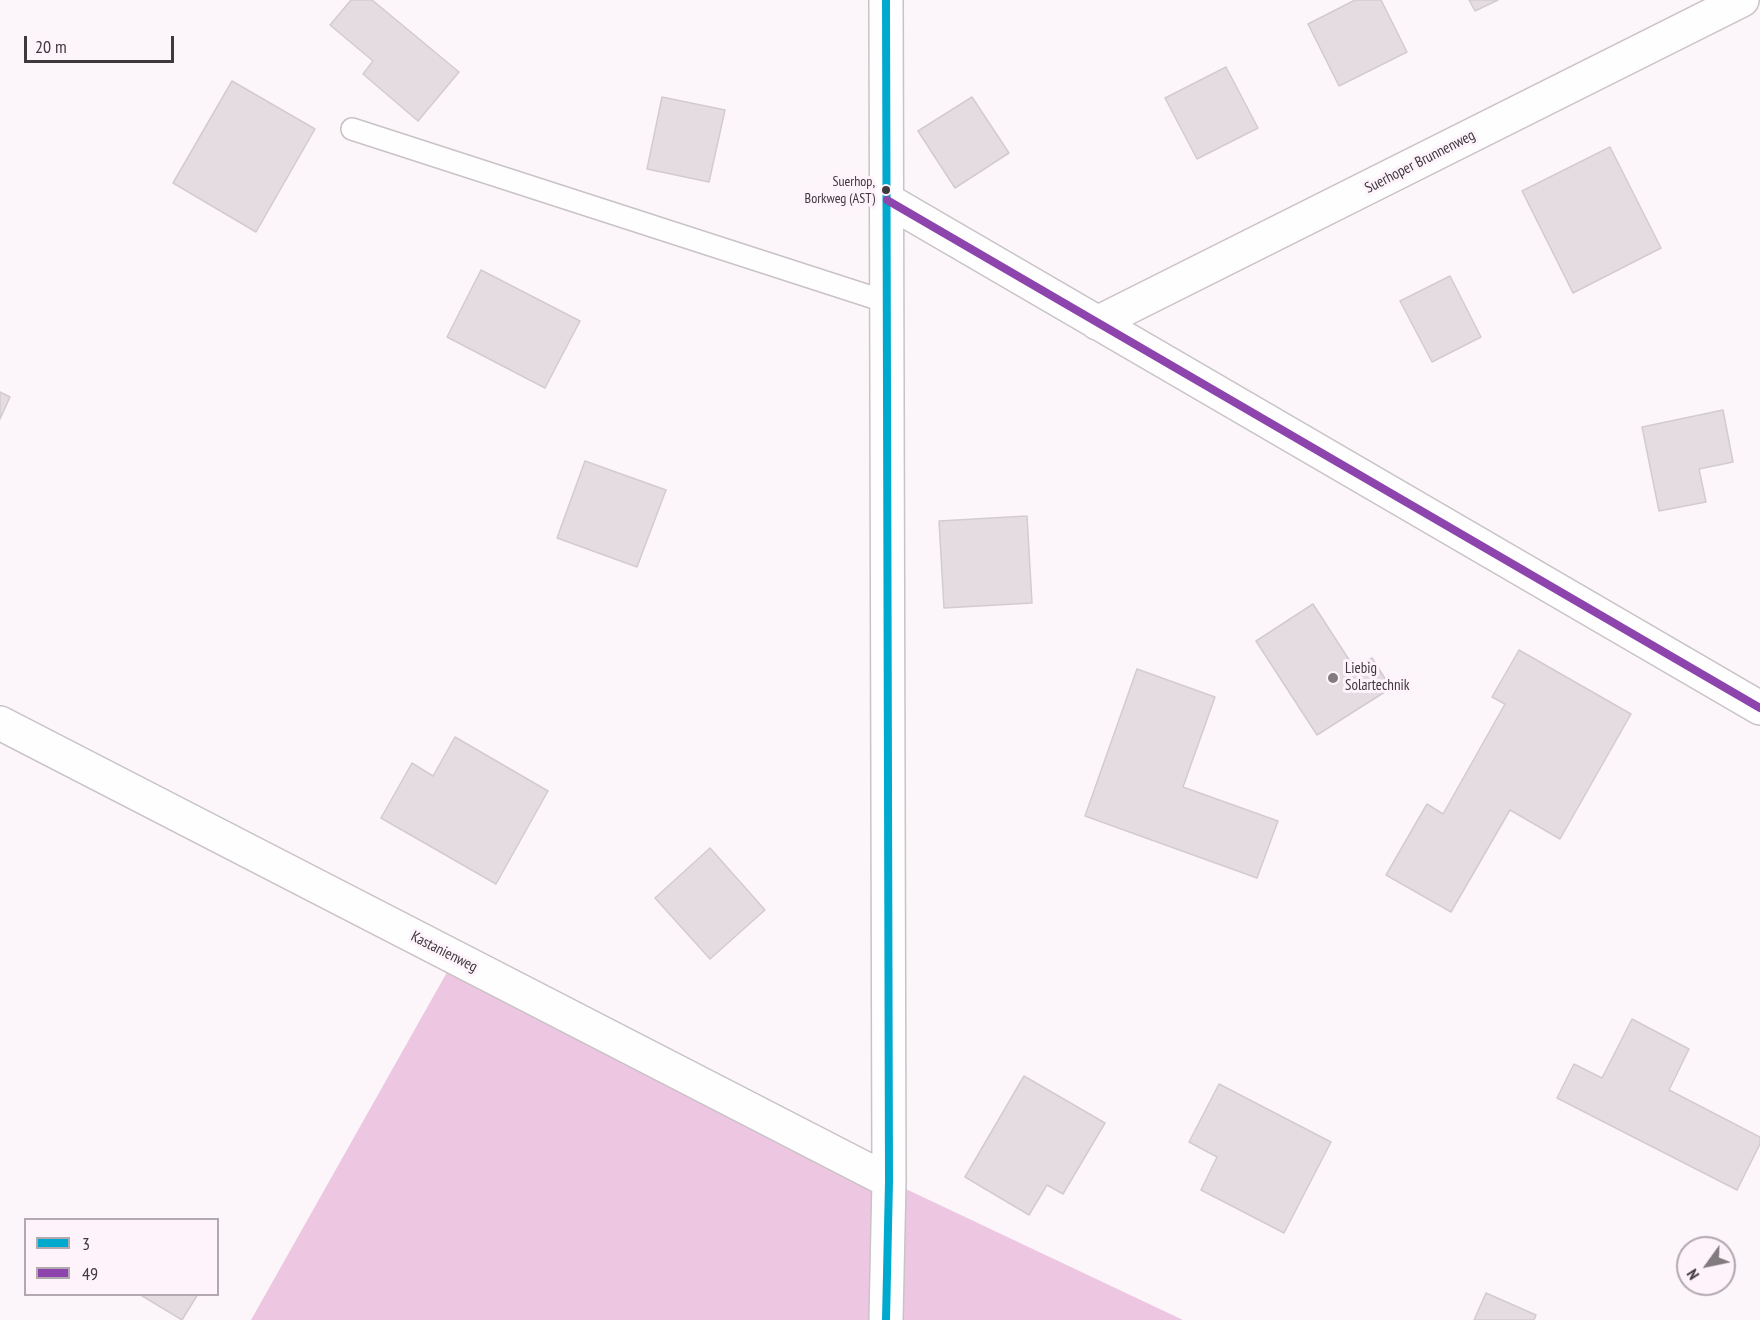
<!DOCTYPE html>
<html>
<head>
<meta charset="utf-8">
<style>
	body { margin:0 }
	#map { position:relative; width:1760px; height:1320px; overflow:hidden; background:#fcf6fa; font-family:"PT Sans Narrow",sans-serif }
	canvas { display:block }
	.legend { position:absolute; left:24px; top:1218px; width:195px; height:78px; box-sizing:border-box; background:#fff3fb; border:2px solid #b2a8af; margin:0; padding:8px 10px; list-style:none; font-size:18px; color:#3f383d }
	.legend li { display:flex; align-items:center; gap:12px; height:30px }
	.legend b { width:30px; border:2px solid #b2a8af }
	.north { position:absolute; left:1676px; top:1236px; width:60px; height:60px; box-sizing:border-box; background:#fff3fb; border:2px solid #b2a8af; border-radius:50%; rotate:237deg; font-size:16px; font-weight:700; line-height:24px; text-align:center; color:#3f383d }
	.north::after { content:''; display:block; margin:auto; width:21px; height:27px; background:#817a7f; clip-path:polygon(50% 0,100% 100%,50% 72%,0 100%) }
	.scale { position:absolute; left:24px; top:36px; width:150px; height:27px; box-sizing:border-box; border:3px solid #3f383d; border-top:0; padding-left:8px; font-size:18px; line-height:21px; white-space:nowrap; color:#3f383d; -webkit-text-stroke:4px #fff3fb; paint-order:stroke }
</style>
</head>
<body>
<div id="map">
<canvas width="1760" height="1320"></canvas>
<ul class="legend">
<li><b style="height:8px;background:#00a9ce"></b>3</li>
<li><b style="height:8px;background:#8e44ad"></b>49</li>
</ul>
<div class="north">N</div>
<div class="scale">20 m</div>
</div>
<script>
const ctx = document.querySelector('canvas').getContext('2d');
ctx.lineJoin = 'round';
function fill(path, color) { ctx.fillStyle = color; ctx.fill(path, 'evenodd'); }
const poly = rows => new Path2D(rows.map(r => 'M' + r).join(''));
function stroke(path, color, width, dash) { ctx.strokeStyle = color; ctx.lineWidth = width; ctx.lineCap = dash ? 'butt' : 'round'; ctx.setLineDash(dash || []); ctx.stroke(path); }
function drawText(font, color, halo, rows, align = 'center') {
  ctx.font = font + ' "PT Sans Narrow",sans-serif'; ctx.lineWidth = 6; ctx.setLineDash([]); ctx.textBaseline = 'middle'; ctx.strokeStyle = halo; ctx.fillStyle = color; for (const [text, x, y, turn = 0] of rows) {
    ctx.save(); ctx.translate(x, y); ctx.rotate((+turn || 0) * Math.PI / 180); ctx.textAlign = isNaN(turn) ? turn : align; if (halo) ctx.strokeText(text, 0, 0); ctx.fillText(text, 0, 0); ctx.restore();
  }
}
const forest = poly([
	[455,958,889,1181,1183,1320,251,1320]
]);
const building = poly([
	[351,0,372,0,459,72,418,121,363,74,373,61,330,25,351,0],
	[1355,0,1381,0,1407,52,1339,86,1308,24,1355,0],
	[1469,0,1498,0,1475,11,1469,0],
	[1226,67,1258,128,1197,159,1165,98,1226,67],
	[232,81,315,129,256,232,173,183,232,81],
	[662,97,725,110,709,182,647,169,662,97],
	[972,97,1009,153,955,188,918,131,972,97],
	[1610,147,1661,248,1573,293,1522,191,1610,147],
	[481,270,580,321,545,388,447,337,481,270],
	[1450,276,1481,337,1432,362,1400,301,1450,276],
	[0,392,10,397,0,419,0,392],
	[1723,410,1733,462,1699,469,1706,502,1659,511,1642,427,1723,410],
	[585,461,666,490,637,567,557,538,585,461],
	[1027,516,1032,603,944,608,939,521,1027,516],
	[1313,604,1355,669,1372,658,1391,688,1317,735,1256,641,1313,604],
	[1519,650,1631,714,1560,839,1510,810,1451,912,1386,875,1427,804,1443,814,1505,704,1492,697,1519,650],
	[1137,669,1215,697,1183,787,1278,821,1257,878,1085,816,1137,669],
	[455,737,548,791,496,884,381,818,412,763,433,776,455,737],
	[710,848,765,910,710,959,655,898,710,848],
	[1632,1019,1689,1049,1669,1090,1760,1137,1760,1144,1737,1190,1557,1098,1574,1064,1602,1078,1632,1019],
	[1024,1076,1105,1123,1063,1194,1047,1185,1029,1215,965,1177,1024,1076],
	[1219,1084,1331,1142,1284,1233,1201,1190,1217,1157,1189,1142,1219,1084],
	[1486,1293,1536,1315,1534,1320,1474,1320,1486,1293],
	[139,1294,198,1294,182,1320,139,1294]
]);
const service = poly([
	[352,129,887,302]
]);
const minor = poly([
	[886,0,889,1181,886,1320],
	[887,200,1760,708],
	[1097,323,1742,0],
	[0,723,889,1181]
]);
const bus1 = poly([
	[886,0,889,1181,886,1320]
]);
const bus2 = poly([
	[887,200,1760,708]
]);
const markers = [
	[886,190,5,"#3f383d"],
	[1333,678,6,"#817a7f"]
];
const busNames = [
	["Suerhop,",875,182],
	["Borkweg (AST)",875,199]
];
const streetNames = [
	["Suerhoper Brunnenweg",1420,162,-27],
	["Kastanienweg",444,952,27]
];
const poiNames = [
	["Liebig",1345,669],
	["Solartechnik",1345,686]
];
fill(forest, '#edc7e2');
fill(building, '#e4dce1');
stroke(building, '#d2ccd0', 1.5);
stroke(service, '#c9c2c7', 24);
stroke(minor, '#c9c2c7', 36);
stroke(service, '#fffefe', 21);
stroke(minor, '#fffefe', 33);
stroke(bus1, '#00a9ce', 8);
stroke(bus2, '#8e44ad', 8);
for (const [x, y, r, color] of markers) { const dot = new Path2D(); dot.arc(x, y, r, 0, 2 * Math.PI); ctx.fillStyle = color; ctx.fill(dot); stroke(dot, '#fff3fb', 2); }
drawText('14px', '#3f383d', '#fff3fb', busNames, 'right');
drawText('15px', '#3f383d', '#fff3fb', streetNames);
drawText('15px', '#3f383d', '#fff3fb', poiNames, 'left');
</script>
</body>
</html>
